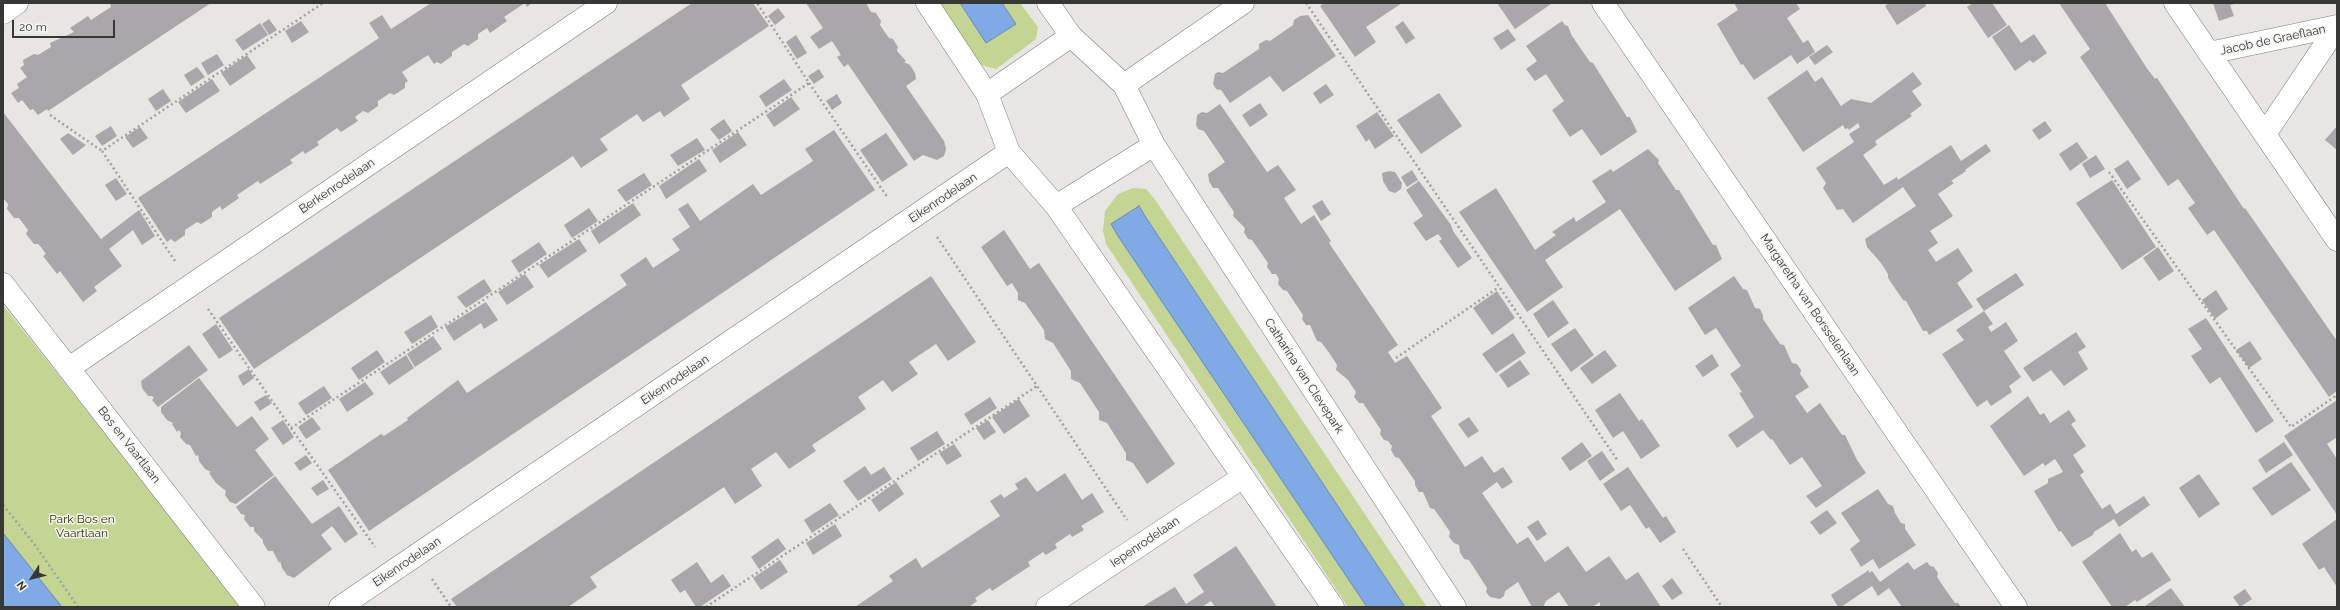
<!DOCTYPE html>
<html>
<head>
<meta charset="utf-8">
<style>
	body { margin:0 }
	#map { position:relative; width:2340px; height:610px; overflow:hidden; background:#e7e6e3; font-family:Raleway,sans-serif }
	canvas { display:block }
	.frame { position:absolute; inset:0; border:4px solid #373735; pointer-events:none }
	.north { position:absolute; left:12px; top:558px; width:40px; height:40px; -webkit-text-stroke:3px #f4f4f0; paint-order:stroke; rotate:234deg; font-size:11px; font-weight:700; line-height:16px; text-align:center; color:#373735 }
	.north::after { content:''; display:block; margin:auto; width:14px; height:18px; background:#373735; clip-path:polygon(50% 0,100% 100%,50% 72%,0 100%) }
	.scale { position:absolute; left:12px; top:20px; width:103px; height:18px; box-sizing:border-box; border:2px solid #373735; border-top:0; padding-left:5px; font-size:12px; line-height:14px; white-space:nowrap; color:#373735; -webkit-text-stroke:3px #f4f4f0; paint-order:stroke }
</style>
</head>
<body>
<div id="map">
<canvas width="2340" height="610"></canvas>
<div class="frame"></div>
<div class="north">N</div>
<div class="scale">20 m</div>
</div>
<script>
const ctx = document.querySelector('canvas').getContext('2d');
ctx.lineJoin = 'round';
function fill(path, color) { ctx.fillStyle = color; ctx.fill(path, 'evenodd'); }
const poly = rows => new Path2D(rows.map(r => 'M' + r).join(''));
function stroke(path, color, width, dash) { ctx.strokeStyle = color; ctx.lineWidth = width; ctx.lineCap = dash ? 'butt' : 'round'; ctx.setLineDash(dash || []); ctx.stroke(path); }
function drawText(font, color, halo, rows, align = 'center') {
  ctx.font = font + ' Raleway,sans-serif'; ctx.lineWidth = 3; ctx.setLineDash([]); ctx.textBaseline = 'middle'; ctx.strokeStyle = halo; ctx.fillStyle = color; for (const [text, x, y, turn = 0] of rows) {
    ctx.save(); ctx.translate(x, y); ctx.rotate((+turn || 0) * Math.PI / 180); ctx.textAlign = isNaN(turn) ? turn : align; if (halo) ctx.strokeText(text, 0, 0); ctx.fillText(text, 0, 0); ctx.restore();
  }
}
const green = poly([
	[938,3,960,3,986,43,1016,24,1002,3,1020,3,1038,27,1036,39,996,69,982,65,967,50],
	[1133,188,1146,189,1156,201,1427,607,1405,607,1139,206,1111,224,1367,607,1348,607,1106,244,1103,231,1105,211,1118,194],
	[3,305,242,607,49,607,3,548]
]);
const water = poly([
	[960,3,1002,3,1016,24,986,43,960,3],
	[1139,206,1147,219,1405,607,1367,607,1118,236,1111,224,1139,206],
	[3,533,62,607,3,607,3,533]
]);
const building = poly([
	[110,3,211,3,48,111,47,109,38,115,33,109,30,110,22,100,18,103,11,93,19,88,17,84,27,77,20,68,24,65,23,60,34,54,38,55,51,47,50,43,74,32,70,28,88,16,91,20,100,14,111,7],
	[431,3,532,3,527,7,525,3,504,17,507,21,490,33,487,28,478,34,478,39,468,46,464,44,452,52,452,56,441,64,437,62,434,64,428,55,402,72,408,81,405,83,405,88,394,95,390,93,378,101,378,106,368,113,363,111,355,117,358,121,341,132,337,128,317,142,319,145,305,154,303,151,290,160,293,163,260,184,258,181,237,195,239,198,222,210,220,206,212,212,212,217,201,224,197,222,185,230,185,235,175,242,171,239,167,242,138,198,379,38,369,23,382,15,391,29],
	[692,3,753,3,769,26,681,85,690,99,664,117,660,111,643,122,637,114,600,139,608,150,581,168,573,156,254,369,219,318],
	[806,3,866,3,871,12,876,13,881,21,880,25,889,38,893,39,898,47,897,51,906,61,904,62,910,65,915,73,916,79,906,86,944,141,946,149,944,156,937,160,923,155,914,161,848,64,844,67,837,57,841,55,832,41,819,49,810,37,823,28],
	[1324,3,1402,3,1366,27,1376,42,1355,57,1320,6],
	[1497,3,1550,3,1551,4,1515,29],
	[1734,3,1796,3,1800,9,1787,18,1803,43,1808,40,1815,52,1797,64,1791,55,1754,80,1743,64,1741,65,1717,24,1738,10],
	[1889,3,1925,3,1926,6,1897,25,1885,6],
	[1973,3,1992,3,2007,25,1988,38,1967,7],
	[2059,3,2105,3,2146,67,2155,79,2157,78,2244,209,2245,208,2337,341,2337,391,2329,397,2214,230,2207,235,2188,208,2195,203,2178,179,2168,186,2080,57,2090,49],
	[2213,3,2239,3,2230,5,2234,16,2219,21],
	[778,8,785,17,775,25,768,16],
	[1308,15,1336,56,1283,92,1270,76,1230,103,1221,90,1216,89,1213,84,1215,74,1218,72,1223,73,1259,49,1259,44,1266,40,1270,41,1293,25,1294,20,1300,16],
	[269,19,277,30,269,35,262,24],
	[301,21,309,32,292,43,285,31],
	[1403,21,1415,38,1406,44,1395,27],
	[1562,21,1565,25,1568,26,1572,36,1590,62,1593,63,1627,117,1630,117,1637,132,1601,156,1582,129,1570,137,1552,110,1564,101,1546,74,1535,81,1526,69,1537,61,1526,46],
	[260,23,268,35,243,51,235,40],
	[2009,25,2021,43,2034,34,2047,53,2033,63,2030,60,2015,71,1992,37],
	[1508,29,1516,40,1501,50,1493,38],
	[796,35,807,53,797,59,786,42],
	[1827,45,1833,52,1815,65,1809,57],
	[217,54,224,65,208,75,201,63],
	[247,55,256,68,230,86,221,73],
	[197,67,205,77,191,86,184,75],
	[819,69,824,77,814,84,808,76],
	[1807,70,1815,82,1822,77,1841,106,1851,99,1871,103,1913,72,1922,84,1912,91,1922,105,1910,114,1912,116,1875,141,1877,145,1863,155,1884,185,1897,177,1898,180,1951,145,1961,161,1986,144,1991,151,1965,170,1966,171,1951,181,1954,183,1938,194,1953,216,1930,231,1938,243,1928,250,1936,262,1958,248,1973,271,1957,283,1973,307,1929,335,1927,331,1923,331,1906,301,1903,300,1888,278,1888,274,1881,263,1867,247,1865,239,1916,206,1903,187,1853,223,1843,209,1837,210,1823,188,1826,183,1816,168,1854,142,1849,134,1860,127,1858,123,1849,130,1848,128,1845,129,1843,125,1803,152,1767,98],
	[212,79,220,91,186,113,178,102],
	[784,79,792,90,766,107,759,96],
	[1326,84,1334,95,1320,104,1313,93],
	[163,89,171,101,156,111,148,99],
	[1439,93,1462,126,1421,154,1397,120],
	[837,94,842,103,832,110,826,101],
	[791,97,800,109,774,127,766,115],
	[1260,103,1268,115,1250,127,1242,115],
	[1220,104,1267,172,1278,165,1296,190,1284,198,1301,224,1314,215,1331,241,1329,243,1398,345,1388,352,1395,363,1407,356,1442,408,1431,416,1465,467,1482,456,1494,473,1503,467,1513,482,1502,489,1497,482,1482,493,1517,544,1528,537,1545,562,1568,546,1586,572,1609,556,1626,580,1638,572,1661,607,1600,607,1600,602,1592,607,1569,607,1559,592,1546,601,1543,607,1532,607,1518,582,1505,591,1504,596,1500,599,1490,597,1486,592,1487,588,1469,560,1464,559,1460,552,1459,545,1454,543,1449,537,1450,532,1442,520,1434,509,1430,508,1423,492,1419,492,1415,485,1415,481,1399,458,1395,457,1391,450,1392,446,1388,441,1384,440,1380,434,1381,430,1363,403,1359,403,1354,397,1356,392,1348,380,1336,370,1337,365,1330,354,1321,342,1317,341,1310,325,1306,325,1302,319,1303,315,1287,291,1283,290,1278,284,1279,279,1276,274,1272,274,1267,267,1268,263,1252,240,1248,239,1244,232,1245,228,1233,216,1234,212,1218,188,1213,188,1209,181,1208,174,1225,162,1204,131,1198,129,1196,125,1197,115,1202,112,1207,113],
	[3,112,101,239,139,210,155,236,142,245,133,230,109,249,122,266,94,287,97,291,83,302,60,271,57,274,43,256,46,254,41,247,38,244,34,244,26,234,28,230,19,218,14,218,7,209,8,204,3,198],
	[1377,112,1394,136,1375,149,1369,139,1366,142,1356,126],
	[724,119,732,131,719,140,710,129],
	[2045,121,2052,131,2039,140,2032,130],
	[111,126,117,136,102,146,95,136],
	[2337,126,2337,150,2325,140],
	[140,127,148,138,133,148,125,137],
	[834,130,875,190,369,531,328,470,381,434,384,436,408,420,407,418,458,380,467,393,546,340,627,285,620,275,646,257,653,268,680,250,672,239,690,227,678,209,688,203,700,221,753,184,761,195,813,161,805,149],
	[738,132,747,145,720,163,712,150],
	[68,133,86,145,73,155,60,139],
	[886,133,908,165,882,182,860,150],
	[697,138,705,150,678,166,670,155],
	[2077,142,2088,158,2070,171,2059,154],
	[1648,149,1659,160,1658,163,1676,190,1679,190,1713,245,1716,245,1722,259,1675,291,1620,209,1545,260,1563,287,1527,312,1459,212,1496,188,1535,250,1556,235,1552,232,1574,217,1576,222,1606,202,1592,181,1611,169,1613,172],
	[2096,155,2105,169,2090,178,2082,164],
	[699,159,707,171,666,199,659,186],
	[2128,160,2141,179,2127,189,2114,169],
	[1412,170,1418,180,1407,187,1401,177],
	[1389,171,1395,172,1402,183,1401,189,1395,193,1389,191,1383,181,1382,173],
	[644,173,652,185,626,202,617,190],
	[116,178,127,194,116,201,105,185],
	[2112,180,2156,247,2122,270,2076,203],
	[1419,181,1451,225,1453,231,1472,258,1458,268,1439,241,1442,239,1438,234,1426,241,1413,223,1423,216,1406,190],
	[1322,200,1331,214,1321,221,1312,206],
	[633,203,641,215,599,244,591,231],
	[589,208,598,221,572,238,564,225],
	[1004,230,1030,269,1039,263,1175,464,1147,484,1133,463,1126,460,1126,453,1107,423,1099,420,1099,412,1080,383,1071,379,1071,371,1053,343,1045,339,1044,330,1025,303,1018,300,1018,293,1012,283,1007,286,981,247],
	[579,239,587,251,548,278,539,265],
	[539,242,547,254,519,273,511,261],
	[2158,247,2174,271,2159,281,2143,258],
	[2016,273,2024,285,1984,311,1976,299],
	[525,274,534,287,507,305,498,292],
	[931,276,976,342,948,361,936,344,909,362,918,374,892,392,883,380,858,397,866,409,812,445,816,451,789,469,776,452,751,469,762,486,735,504,724,487,590,577,597,587,568,607,457,607,451,599],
	[1734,276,1743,289,1747,290,1755,308,1760,309,1763,315,1763,319,1780,344,1784,345,1792,363,1797,364,1801,370,1800,374,1809,387,1795,396,1807,413,1820,403,1842,435,1845,435,1857,460,1866,473,1816,508,1806,496,1822,486,1802,457,1790,465,1772,439,1771,440,1763,430,1737,448,1728,435,1754,417,1739,393,1742,392,1730,374,1741,366,1716,328,1705,335,1688,308],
	[484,279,492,291,466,308,457,297],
	[2216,290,2228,309,2215,319,2202,300],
	[1497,291,1515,318,1492,335,1473,308],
	[1553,300,1569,323,1548,338,1533,314],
	[486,302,498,320,484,329,481,323,454,341,445,327],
	[1984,311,1993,324,1988,327,1991,332,2006,322,2018,341,2004,351,2021,377,2009,386,2012,392,1991,406,1987,400,1977,407,1942,354,1964,340,1956,330],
	[431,315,438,327,412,344,404,332],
	[2206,318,2274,421,2256,433,2220,377,2210,384,2191,356,2202,349,2188,329],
	[216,324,233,350,219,359,202,334],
	[1575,328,1594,355,1571,372,1551,344],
	[2076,332,2086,347,2078,352,2088,369,2064,386,2051,370,2033,382,2023,368],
	[1513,333,1526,353,1496,373,1482,354],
	[433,336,442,349,415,367,407,354],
	[2250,341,2262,359,2249,368,2236,350],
	[189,345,208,370,158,407,152,400,154,398,152,396,148,396,142,388,141,381],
	[377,350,385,362,359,380,351,368],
	[1605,350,1617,366,1592,384,1580,368],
	[1712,354,1719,366,1703,377,1695,366],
	[406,355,414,368,389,385,380,372],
	[1520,360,1530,374,1508,388,1499,375],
	[249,369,254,378,243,386,238,376],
	[199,378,237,427,252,416,269,439,255,450,274,475,236,504,230,502,225,495,226,491,216,483,209,473,211,472,205,469,199,461,198,455,196,456,190,445,186,444,180,437,181,433,179,430,177,432,172,424,173,423,167,420,161,412,161,407],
	[365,382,374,394,347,412,339,399],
	[324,386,332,398,306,415,298,403],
	[1620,393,1639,421,1642,419,1660,446,1641,459,1623,431,1613,438,1595,410],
	[266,395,272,403,260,411,254,402],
	[2028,396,2040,415,2044,413,2050,423,2069,410,2076,421,2071,424,2086,446,2073,455,2084,472,2080,475,2102,509,2110,504,2116,514,2144,496,2150,505,2119,527,2114,519,2094,532,2093,535,2072,547,2061,531,2059,532,2034,491,2048,483,2048,479,2063,472,2059,465,2055,459,2045,466,2043,463,2024,476,1990,426],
	[990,397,997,408,971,425,964,414],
	[1019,399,1030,416,1004,434,992,417],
	[2337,400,2337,437,2327,444,2337,459,2337,515,2284,436],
	[312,417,321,429,306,439,298,427],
	[1469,417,1479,431,1468,438,1458,424],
	[283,420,294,437,283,445,271,428],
	[988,420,996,432,984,440,976,428],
	[937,431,945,444,918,461,910,448],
	[1582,442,1592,456,1570,471,1561,458],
	[2284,442,2293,455,2266,473,2258,460],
	[954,444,962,456,947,465,939,453],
	[1602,451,1615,470,1600,481,1587,461],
	[306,455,312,463,300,471,294,463],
	[2291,462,2311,490,2272,516,2252,488],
	[865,466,871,475,884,467,892,479,858,501,843,481],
	[1628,467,1663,518,1666,516,1676,532,1660,543,1649,527,1646,529,1630,505,1621,511,1603,484],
	[1065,473,1082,500,1092,493,1104,512,1081,526,1084,530,1072,537,1070,534,1055,544,1057,548,1046,555,1043,552,1028,562,1030,566,992,591,990,588,975,598,977,601,969,607,855,607,893,581,889,576,916,558,922,568,1000,516,990,501,1001,494,1004,498,1018,489,1015,484,1026,477,1037,492],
	[2199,474,2220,504,2199,518,2179,488],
	[275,476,312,524,339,506,358,534,345,543,332,526,321,535,332,549,294,578,287,575,282,568,280,561,279,563,273,551,268,551,263,543,263,540,254,531,254,527,250,527,244,519,245,515,241,514,236,507],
	[323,480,329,489,317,496,311,488],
	[896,482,904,494,879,512,871,500],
	[1878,489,1888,504,1893,506,1895,513,1901,523,1905,524,1905,529,1916,545,1879,569,1873,559,1861,567,1850,549,1860,541,1841,513],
	[830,503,839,515,812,533,804,520],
	[1827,510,1837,523,1820,535,1810,522],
	[2337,519,2337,587,2324,567,2319,570,2302,544],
	[1538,520,1547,534,1537,541,1527,527],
	[835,524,842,536,813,555,806,543],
	[2120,533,2132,552,2136,549,2142,558,2152,552,2171,580,2137,602,2135,600,2125,607,2112,607,2082,562],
	[778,538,786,549,759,569,751,557],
	[1236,546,1277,607,1215,607,1211,601,1202,607,1142,607,1175,587,1186,604,1204,592,1193,575],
	[780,560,788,572,761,590,753,578],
	[697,562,711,583,723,574,731,586,700,607,696,607,685,590,680,593,671,580],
	[1908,562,1914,570,1927,562,1930,566,1934,567,1938,573,1937,577,1945,589,1955,603,1958,603,1961,607,1902,607,1889,588,1878,596,1872,586,1841,607,1838,607,1831,595,1869,570,1869,573,1872,571,1880,582],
	[1672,578,1683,593,1672,600,1662,586],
	[2171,588,2185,607,2146,607,2145,606],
	[2245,589,2252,599,2240,607,2233,597]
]);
const path = poly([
	[1306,3,1618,461],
	[809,83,888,198],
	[50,115,102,151],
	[2109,172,2291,427,2337,395],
	[937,237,1127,520],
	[175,261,102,151,323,3],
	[208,309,291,428,809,83,757,3],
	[1396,358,1499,287],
	[291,428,375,547],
	[3,505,35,545,78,607],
	[1683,549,1722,607],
	[432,579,451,607],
	[706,607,1037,386]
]);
const minor = poly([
	[927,3,987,94],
	[1048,3,1071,36],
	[1603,3,2016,607],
	[2175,3,2337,240],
	[3,13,17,3],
	[1071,36,1124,85,1154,145,1056,206,1009,152,987,94,1071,36],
	[2209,53,2337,26],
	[1124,85,1243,3],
	[2265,134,2337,27],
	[1154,145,1455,607],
	[1056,206,1333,607],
	[3,284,254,607],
	[69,368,606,3],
	[340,607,1009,152],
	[1047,607,1243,477]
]);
const streetNames = [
	["Jacob de Graeflaan",2273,40,-12],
	["Berkenrodelaan",337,186,-34],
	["Eikenrodelaan",943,198,-34],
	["Margaretha van Borsselenlaan",1810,305,56],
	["Catharina van Clevepark",1304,376,57],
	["Eikenrodelaan",675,380,-34],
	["Bos en Vaartlaan",129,445,52],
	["Iepenrodelaan",1145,542,-34],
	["Eikenrodelaan",407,562,-34]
];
const parkNames = [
	["Park Bos en",82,519],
	["Vaartlaan",82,533]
];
fill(green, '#c4d493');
fill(water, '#7faae5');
stroke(water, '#6988b0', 1);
fill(building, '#a9a7aa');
stroke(minor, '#7c7c79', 23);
stroke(path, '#a1a19e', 2.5, [2, 3]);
stroke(minor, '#fff', 22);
drawText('12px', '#373735', '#f4f4f0', streetNames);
drawText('12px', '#2d3700', '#f4f4f0', parkNames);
</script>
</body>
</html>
